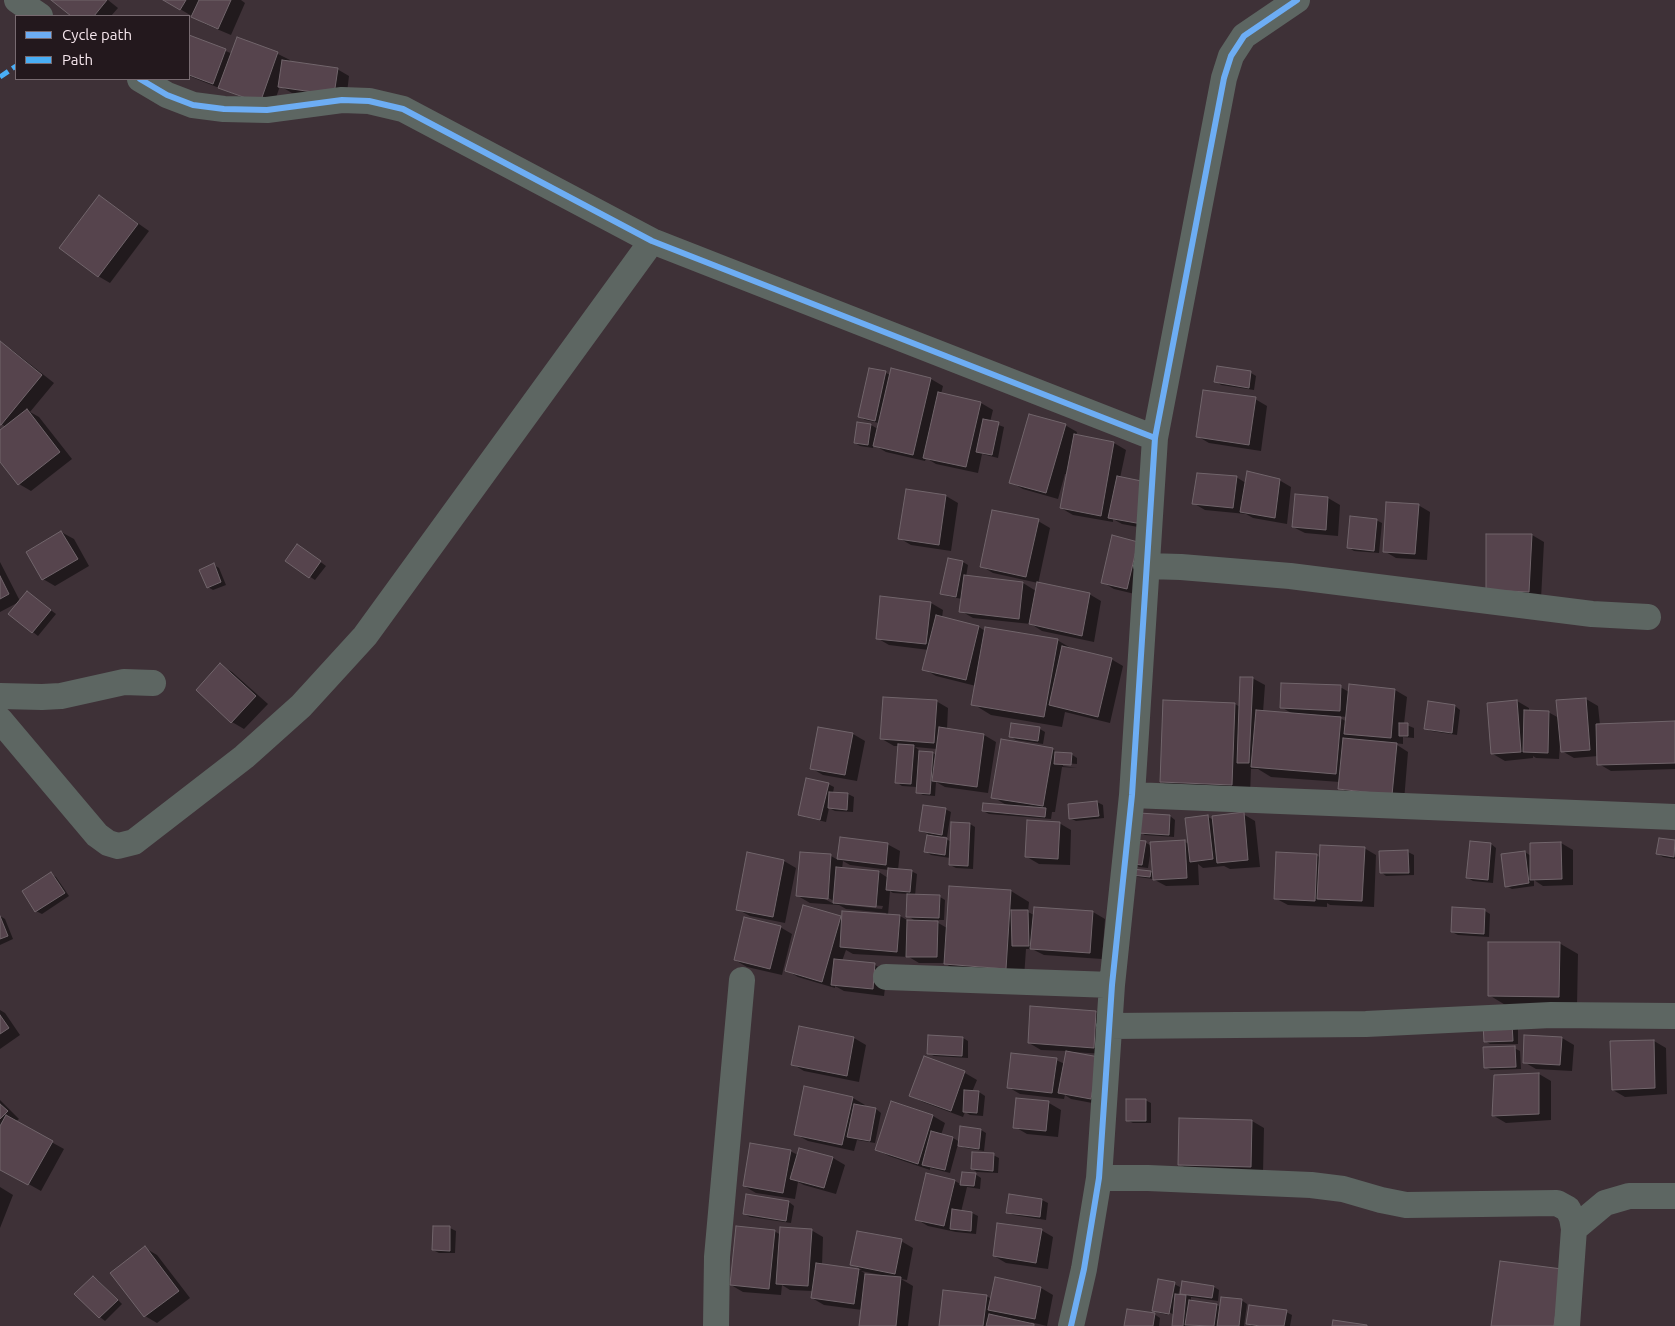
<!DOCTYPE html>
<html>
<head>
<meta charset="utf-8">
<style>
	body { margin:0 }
	#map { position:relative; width:1675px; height:1326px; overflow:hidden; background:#3e3137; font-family:Ubuntu,sans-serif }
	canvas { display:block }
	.legend { position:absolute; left:15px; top:15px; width:175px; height:65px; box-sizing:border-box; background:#23181d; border:1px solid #776a70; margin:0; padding:6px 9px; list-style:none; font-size:15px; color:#f6e6ed }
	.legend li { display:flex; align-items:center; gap:10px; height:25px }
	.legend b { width:25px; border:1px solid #776a70 }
</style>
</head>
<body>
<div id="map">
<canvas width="1675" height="1326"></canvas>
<ul class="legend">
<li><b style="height:6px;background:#6dadf4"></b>Cycle path</li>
<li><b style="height:6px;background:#49aef6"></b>Path</li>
</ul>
</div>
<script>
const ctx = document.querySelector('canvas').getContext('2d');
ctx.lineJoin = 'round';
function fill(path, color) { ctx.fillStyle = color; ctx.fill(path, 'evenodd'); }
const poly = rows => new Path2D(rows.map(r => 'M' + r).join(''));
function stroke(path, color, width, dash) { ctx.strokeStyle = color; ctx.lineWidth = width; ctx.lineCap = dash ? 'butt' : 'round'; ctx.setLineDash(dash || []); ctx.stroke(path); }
const shadow = poly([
	[53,0,108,0,118,8,111,16,73,16],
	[165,0,241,0,245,3,231,35,205,24],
	[189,36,233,54,238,39,278,54,290,60,289,62,337,69,349,76,346,101,292,93,280,86,272,109,189,76],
	[99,196,149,231,110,283,98,276],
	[0,343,12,350,54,383,30,412,39,417,72,459,31,491,19,484,0,460,0,431,6,427,0,423],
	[886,373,890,375,931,379,943,386,941,394,981,403,993,410,990,422,1004,427,998,458,982,454,978,473,936,464,926,458,925,461,886,452,874,445,873,448,860,446,855,443,871,425,878,429,879,423,865,420,860,417],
	[1251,373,1256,376,1254,390,1221,385,1216,381],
	[1255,399,1267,406,1261,451,1209,443,1197,436],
	[1065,425,1077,432,1076,436,1114,443,1126,450,1120,478,1154,530,1122,524,1113,519,1113,522,1073,515,1061,508,1067,474,1065,474,1058,499,1023,489,1010,482],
	[1236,477,1246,483,1279,480,1291,487,1287,524,1253,518,1246,514,1205,510,1193,503],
	[907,490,946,496,958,503,951,551,911,545,899,538],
	[1296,495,1328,498,1340,505,1338,536,1305,533,1293,527],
	[1418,505,1430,512,1427,560,1396,558,1384,551],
	[1376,520,1382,523,1379,553,1354,551,1348,547],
	[1038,521,1050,528,1038,584,1089,594,1101,601,1094,642,1042,631,1031,624,973,618,961,611,962,599,947,596,942,593,963,562,968,565,966,577,1023,583,1036,591,1038,583,993,573,981,566],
	[61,532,74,539,89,566,55,586,43,579,27,552],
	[1532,535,1544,542,1541,599,1488,590],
	[1138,543,1139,595,1114,589,1102,582],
	[303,549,326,566,315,580,286,561],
	[0,562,20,601,32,596,56,614,38,636,10,614,19,602,0,612],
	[214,565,219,568,226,585,213,590,208,587],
	[931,603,943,610,942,618,979,627,985,631,1057,640,1076,651,1111,659,1123,666,1110,723,1065,712,1062,727,991,715,973,704,976,686,936,676,924,669,929,650,889,645,877,638],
	[220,665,232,672,268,704,244,729,232,722,197,690],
	[1252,678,1265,685,1263,712,1293,714,1281,707,1340,687,1349,692,1350,686,1395,690,1407,697,1404,724,1414,728,1414,738,1403,737,1403,744,1394,743,1408,752,1404,801,1352,795,1340,788,1340,782,1271,777,1258,769,1251,769,1250,795,1179,792,1161,782,1235,704,1240,707],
	[1337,716,1347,717,1347,722],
	[1586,699,1598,706,1600,725,1675,723,1675,769,1611,771,1599,764,1598,756,1574,758,1562,751,1562,743,1560,743,1559,759,1536,758,1533,756,1533,758,1505,761,1493,754,1517,701,1529,708,1529,711,1548,712,1559,718],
	[936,701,948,708,947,729,984,735,996,742,988,793,945,787,936,782,935,796,923,795,917,792,917,787,902,786,896,782,899,746,894,746,882,739],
	[915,747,937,749,936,755,933,753,919,752,919,750],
	[1455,706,1460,710,1457,735,1431,731,1425,728],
	[1040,729,1045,732,1043,744,1016,740,1010,736],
	[853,734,865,741,857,781,823,775,811,768],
	[1052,749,1060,754,1071,754,1077,758,1077,764,1063,763,1063,766,1077,768,1062,767,1055,812,1052,812,1051,819,989,814,983,811,1008,806,993,797],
	[828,784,834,787,833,793,848,794,854,797,853,812,835,811,829,808,826,822,805,817,799,814],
	[1097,802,1103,805,1104,818,1076,821,1070,818],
	[945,809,951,812,947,837,942,836,951,842,970,824,975,827,973,869,956,868,950,865,950,858,931,855,925,851,928,834,920,831],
	[1243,814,1255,821,1260,867,1230,869,1224,866,1203,868,1198,864,1199,885,1166,886,1153,879,1138,877,1132,874,1151,872,1153,873,1151,849,1148,868,1139,867,1133,863,1146,843,1152,846,1185,842,1189,844,1208,817,1214,820],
	[1170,816,1175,820,1174,837,1145,835,1139,832],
	[1059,823,1071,830,1070,865,1039,864,1027,857],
	[841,838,887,844,900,851,898,870,911,871,917,874,915,896,940,897,945,900,944,920,933,920,947,928,1011,891,1029,902,1028,912,1034,915,1093,912,1105,919,1102,959,1044,955,1032,949,1026,949,1024,978,963,974,944,963,919,963,909,957,853,954,846,950,842,961,875,965,887,972,884,996,844,991,835,986,835,988,798,977,786,970,804,907,843,918,886,915,886,913,846,909,839,905,810,903,798,896,831,856,838,860],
	[843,861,850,865,889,870,888,878,879,872,842,869],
	[890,891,893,893,909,894,908,916,917,922,909,921,900,916,888,915],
	[823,895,834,901,834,904,821,897],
	[845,903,883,906,882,909,845,905],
	[1660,839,1675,842,1675,859,1663,857,1658,854],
	[1561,843,1573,850,1573,885,1543,886,1534,880,1534,886,1512,889,1506,886,1525,852,1531,856],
	[1491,844,1496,848,1493,883,1473,881,1468,878],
	[1364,848,1376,855,1374,907,1330,905,1327,903,1327,907,1288,905,1275,898,1277,854,1317,856,1320,857],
	[1408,852,1414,855,1414,875,1386,876,1381,872],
	[748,854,784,861,796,868,785,923,750,916,737,909],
	[51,874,56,877,69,896,42,914,36,911],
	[1485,911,1490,914,1489,937,1458,935,1452,932],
	[0,916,5,919,13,939,0,945],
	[780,927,792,934,782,975,747,967,735,960],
	[1559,943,1578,954,1577,1006,1507,1006,1489,995],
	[0,1010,5,1013,20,1035,0,1049],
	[1096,1012,1108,1019,1105,1054,1072,1052,1072,1054,1103,1105,1071,1099,1065,1095,1064,1099,1020,1094,1008,1087,1056,1060,1065,1064,1067,1051,1041,1050,1029,1043],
	[800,1027,854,1038,866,1045,859,1082,804,1071,792,1064],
	[1518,1028,1518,1044,1490,1044,1485,1041],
	[963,1038,968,1041,968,1058,934,1056,928,1053],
	[1562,1038,1574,1045,1572,1071,1536,1069,1524,1062],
	[1654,1041,1666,1048,1667,1094,1625,1097,1613,1090],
	[1514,1048,1520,1051,1521,1069,1491,1070,1485,1067],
	[924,1058,965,1073,977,1080,972,1092,979,1092,985,1096,983,1116,970,1115,965,1112,963,1117,923,1102,911,1096],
	[1539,1074,1551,1081,1551,1120,1506,1123,1494,1116],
	[853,1098,865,1105,864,1107,876,1109,881,1113,875,1143,857,1140,854,1151,808,1141,795,1134],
	[0,1100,19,1119,15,1122,64,1149,41,1191,0,1168],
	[1145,1100,1151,1103,1151,1123,1133,1123,1127,1120],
	[892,1103,933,1116,945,1123,941,1135,953,1138,960,1142,981,1130,986,1133,984,1151,965,1148,958,1144,950,1173,930,1168,930,1170,889,1156,877,1150],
	[1049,1103,1061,1110,1058,1137,1027,1134,1015,1127],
	[1180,1119,1252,1121,1264,1128,1263,1173,1191,1171,1179,1164],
	[800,1150,833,1158,845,1165,836,1194,804,1185,798,1182,795,1199,756,1193,744,1186,790,1151,798,1155],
	[993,1155,999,1158,998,1173,977,1172,972,1169],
	[963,1174,975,1174,981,1178,980,1189,967,1187,961,1212,972,1213,978,1216,976,1234,956,1232,928,1226,916,1219,955,1181,962,1185],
	[0,1187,13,1195,0,1228],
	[1010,1196,1042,1200,1048,1203,1046,1220,1013,1215,1007,1212],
	[789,1202,794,1206,791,1223,750,1217,744,1214],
	[434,1227,450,1228,456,1231,455,1253,439,1253,433,1250],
	[811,1230,823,1237,822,1265,862,1270,852,1264,901,1241,913,1248,907,1280,901,1279,913,1286,908,1326,860,1326,862,1310,824,1305,812,1298,813,1291,790,1290,782,1285,781,1295,743,1292,731,1285,774,1231,781,1235],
	[861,1271,881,1275,881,1277,868,1275],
	[1041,1230,1053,1237,1048,1269,1006,1263,994,1256],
	[145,1248,157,1255,190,1298,157,1323,145,1316],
	[93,1277,98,1280,122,1304,105,1321,100,1317,76,1294],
	[1183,1282,1214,1287,1219,1290,1218,1301,1191,1297,1191,1301,1217,1305,1221,1307,1241,1300,1247,1304,1244,1326,1173,1326,1174,1315,1164,1309,1163,1312,1169,1315,1159,1313,1153,1310,1174,1284,1180,1287,1178,1296,1181,1296],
	[1041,1288,1053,1295,1047,1326,1030,1322,1035,1326,940,1326,986,1296,992,1299],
	[1286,1312,1292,1315,1290,1326,1252,1326,1247,1323],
	[1154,1314,1160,1318,1159,1326,1126,1326]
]);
const building = poly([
	[51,0,107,0,94,16,71,16,51,0],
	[163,0,186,0,180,10,163,0],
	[199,0,231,0,218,29,191,17,199,0],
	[189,35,226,49,213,84,189,75,189,35],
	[237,37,278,52,260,103,218,88,237,37],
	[282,60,338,68,334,95,278,87,282,60],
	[99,195,138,224,98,277,59,248,99,195],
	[0,341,42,375,1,425,0,425,0,341],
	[1217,366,1251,371,1249,388,1214,382,1217,366],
	[869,368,886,371,875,421,858,417,869,368],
	[891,368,931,378,913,455,873,446,891,368],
	[1203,390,1256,397,1249,445,1196,437,1203,390],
	[938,392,981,402,966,467,923,458,938,392],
	[27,409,60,452,18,485,0,462,0,430,27,409],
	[1029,414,1066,424,1046,493,1009,483,1029,414],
	[983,419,999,422,992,455,976,452,983,419],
	[857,422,871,424,868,445,854,443,857,422],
	[1074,434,1114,442,1101,516,1060,508,1074,434],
	[1247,471,1280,479,1275,518,1240,512,1247,471],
	[1197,473,1237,476,1233,508,1192,504,1197,473],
	[1117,476,1151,483,1142,524,1108,518,1117,476],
	[906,489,946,495,939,545,898,539,906,489],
	[1295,494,1328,497,1326,530,1292,527,1295,494],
	[1386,502,1419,504,1415,554,1383,552,1386,502],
	[992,510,1039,519,1026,577,980,567,992,510],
	[1350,516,1377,519,1374,551,1347,548,1350,516],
	[61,531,78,559,42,580,26,552,61,531],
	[1486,534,1532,534,1529,592,1486,590,1486,534],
	[1112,535,1138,542,1127,589,1101,583,1112,535],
	[297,544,321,561,309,578,285,561,297,544],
	[948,558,963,561,956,597,940,594,948,558],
	[214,563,221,582,207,588,199,570,214,563],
	[964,575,1023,582,1019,619,959,612,964,575],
	[0,576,9,594,0,599,0,576],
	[1037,582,1090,593,1082,636,1029,624,1037,582],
	[27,591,51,610,32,633,8,614,27,591],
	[880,596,931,602,926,644,876,639,880,596],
	[936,615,979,626,966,680,922,670,936,615],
	[985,627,1058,639,1044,717,971,705,985,627],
	[1062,646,1112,658,1098,717,1049,705,1062,646],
	[220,663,256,696,231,723,196,690,220,663],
	[1240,677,1253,677,1249,763,1237,763,1240,677],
	[1281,683,1341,685,1340,711,1280,708,1281,683],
	[1349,684,1395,689,1391,738,1344,734,1349,684],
	[883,697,937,700,934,743,880,739,883,697],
	[1586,698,1590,750,1561,752,1556,700,1586,698],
	[1163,700,1235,703,1232,785,1160,782,1163,700],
	[1517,700,1521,752,1491,754,1487,703,1517,700],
	[1428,701,1455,705,1452,733,1424,729,1428,701],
	[1256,710,1341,717,1336,774,1251,767,1256,710],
	[1524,710,1549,711,1548,753,1523,752,1524,710],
	[1675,721,1675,763,1597,765,1596,724,1675,721],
	[1011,723,1040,727,1038,741,1009,737,1011,723],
	[1399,723,1408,723,1408,736,1399,736,1399,723],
	[818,727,853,733,845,775,810,769,818,727],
	[939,727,984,734,977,787,932,781,939,727],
	[1343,738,1397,743,1392,795,1338,789,1343,738],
	[1001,739,1053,748,1043,806,991,798,1001,739],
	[898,744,914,745,911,784,895,783,898,744],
	[919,751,933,752,930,794,916,793,919,751],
	[1055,752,1072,753,1071,765,1054,764,1055,752],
	[806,778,829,783,820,820,798,815,806,778],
	[829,792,848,793,847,810,828,808,829,792],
	[1097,801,1099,816,1069,819,1068,804,1097,801],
	[983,803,1046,808,1045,817,982,811,983,803],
	[923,805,946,808,942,835,919,831,923,805],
	[1244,812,1248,860,1217,863,1212,816,1244,812],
	[1139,813,1170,815,1169,835,1138,833,1139,813],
	[1208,815,1213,859,1190,862,1185,818,1208,815],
	[1027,820,1060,822,1058,859,1025,857,1027,820],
	[951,822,970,823,968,866,949,865,951,822],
	[927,835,947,838,945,855,924,852,927,835],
	[840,837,888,843,886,865,837,859,840,837],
	[1659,838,1675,840,1674,857,1656,854,1659,838],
	[1135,840,1146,841,1142,865,1132,864,1135,840],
	[1185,840,1187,878,1153,880,1150,842,1185,840],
	[1470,841,1491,843,1488,880,1466,878,1470,841],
	[1561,842,1562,879,1530,880,1530,843,1561,842],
	[1320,845,1365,847,1362,901,1317,899,1320,845],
	[1408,850,1409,873,1380,873,1379,851,1408,850],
	[1525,851,1529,883,1505,887,1501,854,1525,851],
	[747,852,784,860,773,917,736,910,747,852],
	[800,852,831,854,828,899,796,896,800,852],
	[1276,852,1317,854,1315,901,1274,899,1276,852],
	[836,867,879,871,876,907,833,903,836,867],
	[888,868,912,870,910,892,886,890,888,868],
	[1132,869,1151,871,1150,877,1131,875,1132,869],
	[51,872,65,893,35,912,22,891,51,872],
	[949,886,1011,890,1006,969,944,964,949,886],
	[907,894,940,895,939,918,906,917,907,894],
	[803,905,841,916,822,982,785,971,803,905],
	[1034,907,1093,911,1090,953,1030,949,1034,907],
	[1452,907,1485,909,1484,934,1451,932,1452,907],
	[1011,910,1028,910,1029,946,1012,946,1011,910],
	[842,911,900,915,897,952,840,947,842,911],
	[0,916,8,936,0,939,0,916],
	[744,917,781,926,770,969,734,960,744,917],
	[907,920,938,921,937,957,906,957,907,920],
	[1488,942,1560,942,1559,997,1488,996,1488,942],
	[834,959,875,963,873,989,831,985,834,959],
	[1030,1006,1096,1011,1094,1048,1028,1043,1030,1006],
	[0,1015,9,1028,0,1034,0,1015],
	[1512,1023,1513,1041,1484,1042,1483,1024,1512,1023],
	[799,1026,854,1037,847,1076,791,1065,799,1026],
	[928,1035,963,1037,962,1056,927,1054,928,1035],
	[1524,1035,1562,1037,1560,1065,1523,1063,1524,1035],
	[1654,1040,1655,1088,1612,1090,1610,1041,1654,1040],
	[1515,1046,1516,1067,1484,1068,1483,1047,1515,1046],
	[1066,1051,1099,1057,1091,1099,1058,1093,1066,1051],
	[1011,1053,1057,1058,1052,1093,1007,1088,1011,1053],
	[924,1056,965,1071,951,1111,909,1096,924,1056],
	[1539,1073,1539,1114,1492,1116,1494,1075,1539,1073],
	[804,1086,853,1097,842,1145,794,1135,804,1086],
	[964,1090,979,1091,977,1113,963,1112,964,1090],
	[1016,1098,1049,1101,1046,1131,1013,1128,1016,1098],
	[1126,1099,1146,1099,1146,1121,1126,1121,1126,1099],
	[891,1101,933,1115,918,1164,875,1150,891,1101],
	[0,1104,8,1111,0,1119,0,1104],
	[854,1104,876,1108,870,1141,847,1137,854,1104],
	[6,1115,53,1141,28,1185,0,1170,0,1126,6,1115],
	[1179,1118,1252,1120,1251,1167,1178,1165,1179,1118],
	[960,1126,981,1129,979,1149,958,1146,960,1126],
	[931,1131,953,1137,945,1170,922,1165,931,1131],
	[750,1143,791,1150,783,1193,743,1186,750,1143],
	[799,1148,833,1157,824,1188,790,1179,799,1148],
	[972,1152,994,1153,993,1171,971,1169,972,1152],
	[962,1172,976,1173,974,1186,960,1185,962,1172],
	[926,1173,955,1180,944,1226,915,1220,926,1173],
	[746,1194,789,1201,786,1221,743,1214,746,1194],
	[1009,1194,1042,1199,1040,1217,1006,1213,1009,1194],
	[952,1209,972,1212,971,1231,950,1229,952,1209],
	[997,1223,1042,1229,1036,1263,993,1256,997,1223],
	[433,1226,450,1226,450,1251,432,1250,433,1226],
	[736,1226,775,1230,769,1289,730,1285,736,1226],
	[780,1227,812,1229,808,1286,776,1284,780,1227],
	[857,1231,902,1239,895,1274,850,1265,857,1231],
	[145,1246,179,1291,144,1317,110,1273,145,1246],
	[1500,1261,1562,1269,1554,1326,1491,1326,1500,1261],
	[816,1263,859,1269,854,1304,811,1298,816,1263],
	[865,1274,901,1277,896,1326,859,1326,865,1274],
	[93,1276,118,1300,99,1318,74,1294,93,1276],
	[995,1277,1041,1287,1035,1319,988,1310,995,1277],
	[1158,1279,1175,1282,1169,1314,1152,1311,1158,1279],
	[1182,1281,1214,1286,1212,1298,1180,1294,1182,1281],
	[943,1290,987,1295,983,1326,939,1326,943,1290],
	[1175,1294,1186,1295,1183,1326,1172,1326,1175,1294],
	[1221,1297,1242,1299,1239,1326,1217,1326,1221,1297],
	[1189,1300,1217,1304,1214,1326,1185,1325,1189,1300],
	[1249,1305,1287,1310,1284,1326,1260,1326,1246,1324,1249,1305],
	[1127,1309,1155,1313,1153,1326,1124,1326,1127,1309],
	[989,1314,1034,1324,1034,1326,986,1326,989,1314],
	[1333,1320,1367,1325,1367,1326,1332,1326,1333,1320]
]);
const street = poly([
	[17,0,40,16],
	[140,79,167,95,193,105,224,109,267,110,342,100,369,101,403,109,652,241,1155,438],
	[1146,566,1181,567,1290,576,1592,614,1648,617],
	[0,696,42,697,61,696,124,682,153,683],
	[0,720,97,835,108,843,118,846,134,842,244,757,301,706,365,636,652,241],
	[1132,795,1675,817],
	[886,977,1112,985],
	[1109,1026,1366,1024,1551,1015,1675,1016],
	[1099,1178,1148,1178,1311,1185,1343,1189,1381,1200,1406,1205,1557,1203,1568,1209,1572,1218,1574,1229,1567,1326],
	[1574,1229,1605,1203,1629,1196,1675,1196],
	[716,1326,717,1257,742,980],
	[1071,1326,1084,1269,1099,1178,1112,985,1132,795,1155,438,1224,78,1231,56,1244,36,1297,0]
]);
const quiet = poly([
	[0,77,16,66]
]);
const cycleway = poly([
	[140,79,167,95,193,105,224,109,267,110,342,100,369,101,403,109,652,241,1155,438],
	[1071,1326,1084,1269,1099,1178,1112,985,1132,795,1155,438,1224,78,1231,56,1244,36,1297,0]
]);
fill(shadow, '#0007');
fill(building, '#56444d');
stroke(building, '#71656b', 1);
stroke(street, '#5d6662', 26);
stroke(quiet, '#49aef6', 5, [10, 5]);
stroke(cycleway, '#6dadf4', 6);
</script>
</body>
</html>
